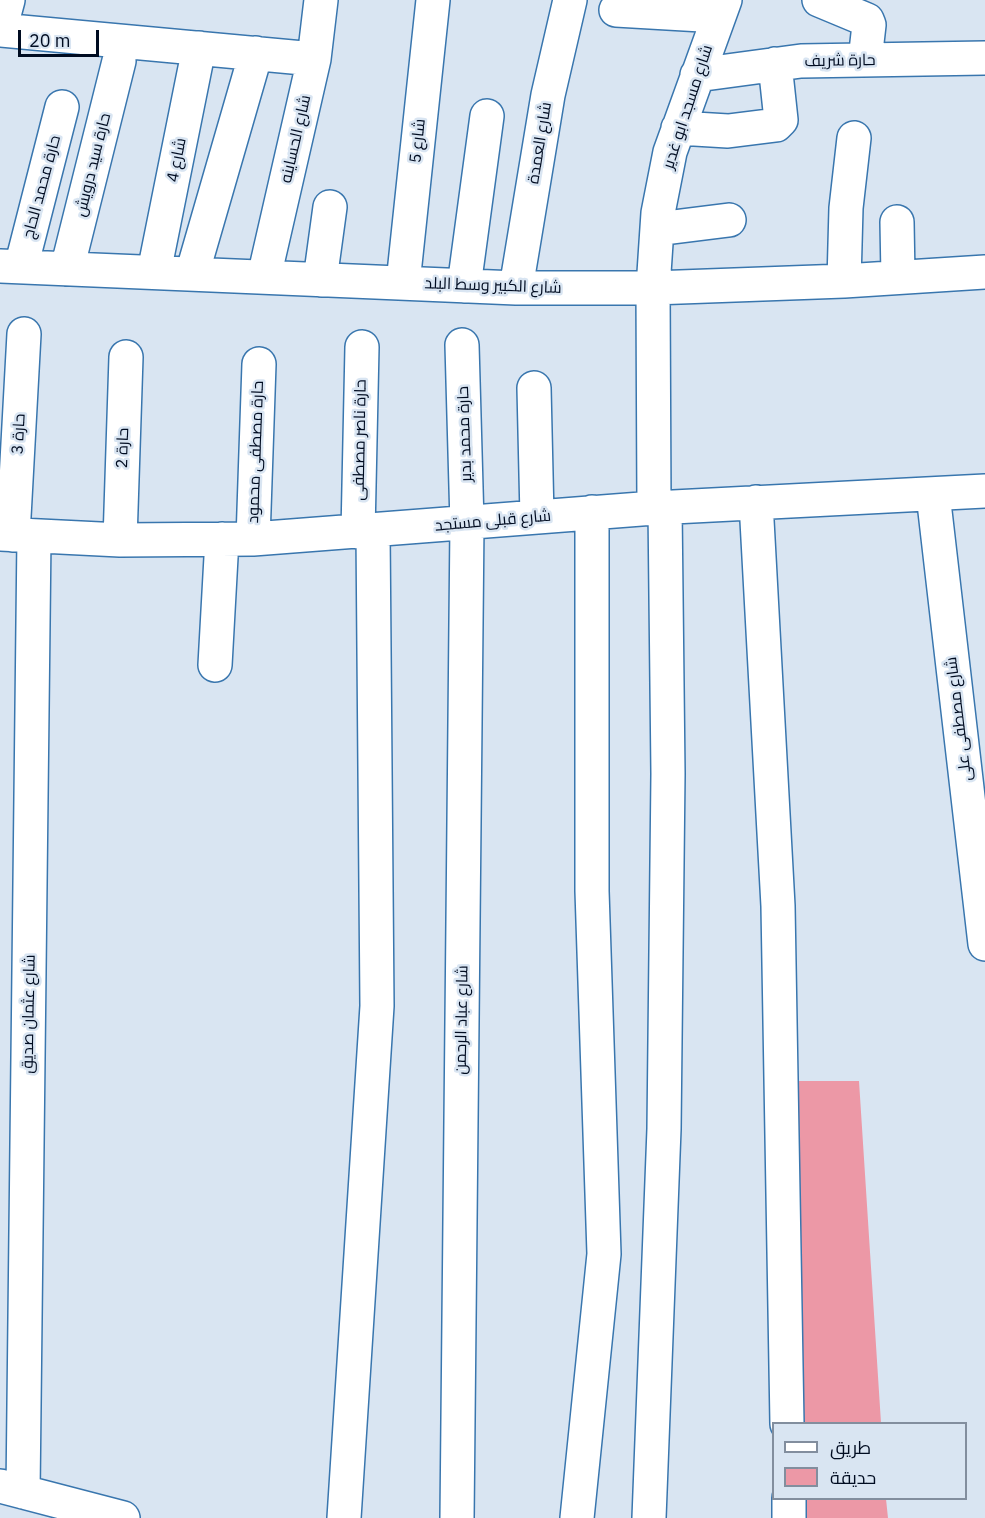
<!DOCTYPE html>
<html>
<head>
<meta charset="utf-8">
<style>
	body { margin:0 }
	#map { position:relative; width:985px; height:1518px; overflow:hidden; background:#d9e5f2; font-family:"IBM Plex Sans",Cairo,sans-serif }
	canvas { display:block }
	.legend { position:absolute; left:772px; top:1422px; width:195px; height:78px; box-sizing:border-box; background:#d9e5f2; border:2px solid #828e9e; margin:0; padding:8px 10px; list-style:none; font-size:18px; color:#000c21 }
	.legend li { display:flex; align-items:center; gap:12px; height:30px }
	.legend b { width:30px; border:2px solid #828e9e }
	.scale { position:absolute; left:18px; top:30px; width:81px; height:27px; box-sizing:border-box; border:3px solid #000c21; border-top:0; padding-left:8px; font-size:18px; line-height:21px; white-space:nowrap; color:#000c21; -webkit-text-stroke:4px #d9e5f2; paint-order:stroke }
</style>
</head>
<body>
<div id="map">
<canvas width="985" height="1518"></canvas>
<ul class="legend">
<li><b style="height:8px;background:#fff"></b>طريق</li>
<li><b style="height:16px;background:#ec98a6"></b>حديقة</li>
</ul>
<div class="scale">20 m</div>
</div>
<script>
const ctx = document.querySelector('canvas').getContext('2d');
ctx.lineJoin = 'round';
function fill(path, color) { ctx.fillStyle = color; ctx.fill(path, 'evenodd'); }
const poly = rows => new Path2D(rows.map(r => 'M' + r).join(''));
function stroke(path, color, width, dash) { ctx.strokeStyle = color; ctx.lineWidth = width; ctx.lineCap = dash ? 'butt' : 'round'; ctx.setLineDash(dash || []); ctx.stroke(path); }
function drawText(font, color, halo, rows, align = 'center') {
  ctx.font = font + ' "IBM Plex Sans",Cairo,sans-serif'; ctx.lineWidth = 5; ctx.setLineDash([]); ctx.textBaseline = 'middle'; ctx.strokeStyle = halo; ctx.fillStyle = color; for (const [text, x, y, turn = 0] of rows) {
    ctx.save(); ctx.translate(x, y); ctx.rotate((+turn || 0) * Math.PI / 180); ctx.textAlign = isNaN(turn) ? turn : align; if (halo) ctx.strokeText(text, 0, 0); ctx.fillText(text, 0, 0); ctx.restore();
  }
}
const green = poly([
	[783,1081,859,1081,881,1423,800,1423],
	[803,1499,886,1499,888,1518,804,1518]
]);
const minor = poly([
	[819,0,867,20,869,25,865,60],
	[616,10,719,16],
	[0,30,314,59],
	[0,30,8,0],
	[697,75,801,61,985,58],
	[678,128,728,131,776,125,781,120,775,64],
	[897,222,898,277],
	[657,229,729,220],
	[0,266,516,288,653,288,844,281,985,272],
	[21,267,62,107],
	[67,269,119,61],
	[154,272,199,48],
	[192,274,256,53],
	[264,277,314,59,321,0],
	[320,280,330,207],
	[844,281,846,208,854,138],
	[403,283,433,0],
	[464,286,487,116],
	[516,288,548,95,570,0],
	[534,388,537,517],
	[933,494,985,944],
	[756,502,778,906,787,1424],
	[654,508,653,288,658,213,670,152,725,0],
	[358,532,362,347],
	[0,534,120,540,253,539,654,508,985,491],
	[13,535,24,334],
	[253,539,259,364],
	[120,540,126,357],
	[215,665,222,539],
	[0,1486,123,1518],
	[23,1492,34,536],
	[789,1498,789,1518],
	[344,1518,377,1006,373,531],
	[457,1518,467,523,462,345],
	[577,1518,604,1254,592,891,592,512],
	[649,1518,664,1129,668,774,665,507]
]);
const streetNames = [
	["حارة شريف",840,61,-1],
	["شارع مسجد ابو غدير",688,107,-72],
	["شارع الحساينه",296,139,-77],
	["شارع 5",418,141,-84],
	["شارع العمدة",540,143,-81],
	["شارع 4",177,160,-79],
	["حارة سيد درويش",93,165,-76],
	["حارة محمد الحاج",42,187,-75],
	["شارع الكبير وسط البلد",493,286,2],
	["حارة 3",19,434,-87],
	["حارة محمد بدير",465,434,-92],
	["حارة ناصر مصطفى",360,440,-89],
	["حارة 2",123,448,-88],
	["حارة مصطفى محمود",256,452,-88],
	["شارع قبلى مستجد",493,521,-5],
	["شارع مصطفى على",959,719,-97],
	["شارع عثمان صديق",29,1014,-89],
	["شارع عباد الرحمن",462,1020,-89]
];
fill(green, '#ec98a6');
stroke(minor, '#3976ae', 36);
stroke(minor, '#fff', 33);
drawText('16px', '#000c21', '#d9e5f2', streetNames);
</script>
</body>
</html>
